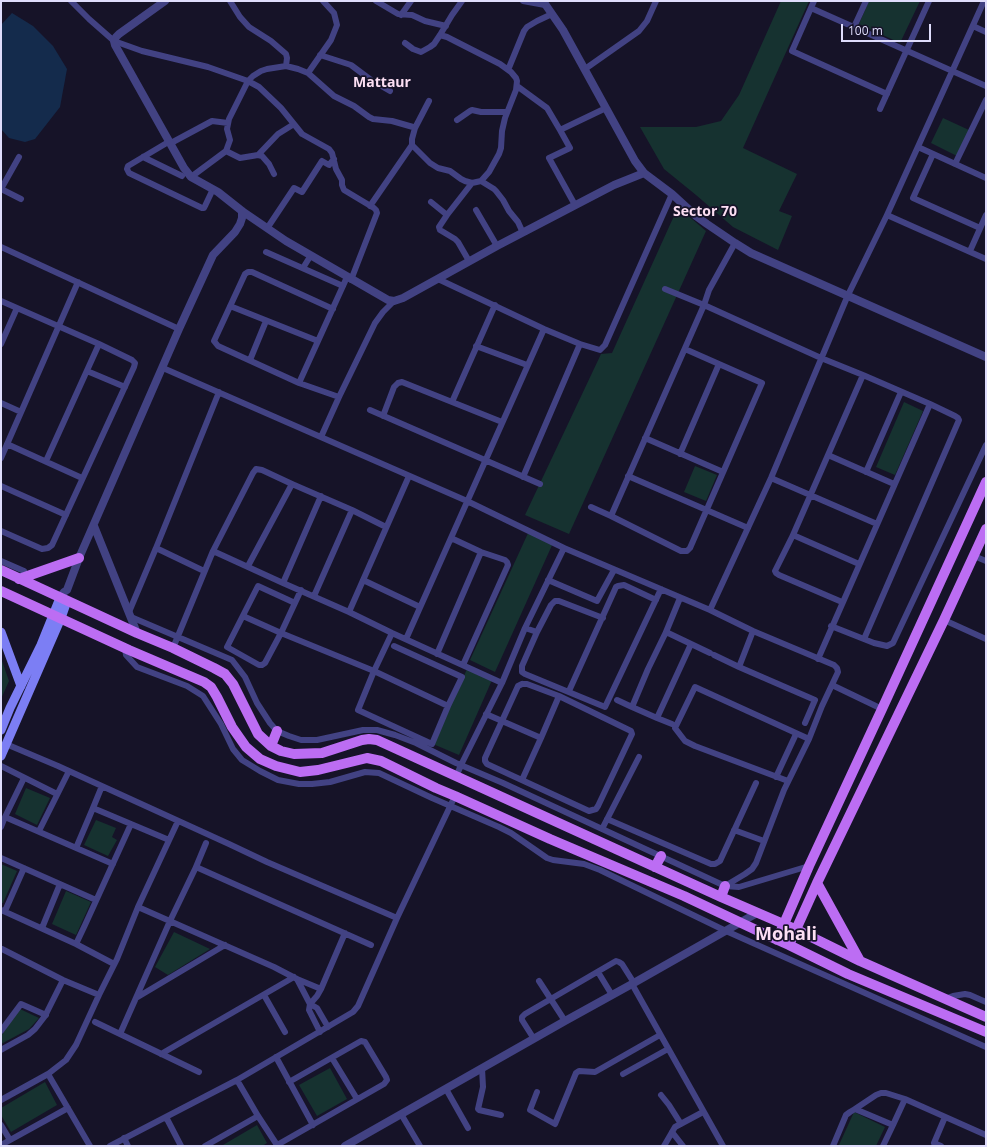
<!DOCTYPE html>
<html>
<head>
<meta charset="utf-8">
<style>
	body { margin:0 }
	#map { position:relative; width:987px; height:1147px; overflow:hidden; background:#161328; font-family:"Open Sans",sans-serif }
	canvas { display:block }
	.frame { position:absolute; inset:0; border:2px solid #dfddfc; pointer-events:none }
	.scale { position:absolute; left:841px; top:24px; width:90px; height:18px; box-sizing:border-box; border:2px solid #dfddfc; border-top:0; padding-left:5px; font-size:12px; line-height:14px; white-space:nowrap; color:#dfddfc; -webkit-text-stroke:3px #161328; paint-order:stroke }
</style>
</head>
<body>
<div id="map">
<canvas width="987" height="1147"></canvas>
<div class="frame"></div>
<div class="scale">100 m</div>
</div>
<script>
const ctx = document.querySelector('canvas').getContext('2d');
ctx.lineJoin = 'round';
function fill(path, color) { ctx.fillStyle = color; ctx.fill(path, 'evenodd'); }
const poly = rows => new Path2D(rows.map(r => 'M' + r).join(''));
function stroke(path, color, width, dash) { ctx.strokeStyle = color; ctx.lineWidth = width; ctx.lineCap = dash ? 'butt' : 'round'; ctx.setLineDash(dash || []); ctx.stroke(path); }
function drawText(font, color, halo, rows, align = 'center') {
  ctx.font = font + ' "Open Sans",sans-serif'; ctx.lineWidth = 3.5; ctx.setLineDash([]); ctx.textBaseline = 'middle'; ctx.strokeStyle = halo; ctx.fillStyle = color; for (const [text, x, y, turn = 0] of rows) {
    ctx.save(); ctx.translate(x, y); ctx.rotate((+turn || 0) * Math.PI / 180); ctx.textAlign = isNaN(turn) ? turn : align; if (halo) ctx.strokeText(text, 0, 0); ctx.fillText(text, 0, 0); ctx.restore();
  }
}
const green = poly([
	[781,1,809,1,743,148,797,174,779,211,792,216,778,250,733,227,696,195,664,169,640,127,696,127,721,121,739,95],
	[869,1,920,1,900,43,859,24],
	[943,118,969,130,957,156,931,143],
	[678,207,706,231,569,534,525,515,601,354,612,353],
	[904,402,923,411,895,475,876,467],
	[695,466,717,475,706,501,684,492],
	[529,531,553,543,495,672,470,660],
	[1,658,9,681,1,699],
	[467,669,492,680,459,755,433,744],
	[26,788,50,798,37,825,15,814],
	[96,820,116,828,112,837,117,840,108,856,84,845],
	[1,864,17,871,3,903,1,903],
	[66,891,91,902,76,935,52,924],
	[174,932,210,949,168,975,155,967],
	[20,1009,39,1018,29,1029,1,1044,1,1036],
	[330,1068,347,1099,317,1116,299,1085],
	[45,1082,57,1105,11,1132,1,1115,1,1108],
	[854,1112,885,1127,876,1146,841,1146,839,1145],
	[257,1125,267,1143,262,1146,223,1146,223,1145]
]);
const water = poly([
	[12,13,33,26,53,46,67,69,60,107,35,139,25,142,9,138,1,129,1,25]
]);
const minor = poly([
	[71,1,89,19,114,41,142,51,208,67,248,81,259,87,281,108,302,134,329,149,332,153,336,169,342,180,342,185,344,190,374,208,376,210,377,213,351,280],
	[230,1,240,17,249,27,271,41,286,54,287,58,286,66],
	[376,1,398,14,412,15,425,21,446,26],
	[523,1,545,5],
	[814,1,792,51,887,94],
	[811,8,986,86],
	[401,15,411,1],
	[973,26,986,32],
	[854,27,866,1],
	[405,43,413,49,421,52,430,47,434,44,440,35,452,15,462,1],
	[320,55,351,65,371,80,390,91],
	[585,69,639,31,647,21,656,1],
	[508,70,524,31,527,27,537,21,552,14],
	[308,73,331,40,337,25,334,13,323,1],
	[517,86,547,108,560,130],
	[880,109,929,1],
	[457,120,470,111,472,110,481,112,507,112],
	[415,128,429,101],
	[170,141,128,166,127,169,129,173,202,208,204,208,205,206,213,189],
	[171,143,212,121,228,123],
	[918,147,986,178],
	[226,151,240,158,258,155,262,156,269,164,274,174],
	[933,154,913,198,980,228],
	[258,155,278,134,294,124],
	[143,157,182,176],
	[955,164,986,100],
	[191,177,226,151,230,140,227,129,229,119,248,81,253,76,261,71,267,69,286,66,298,69,308,73,334,96,354,106,369,117,373,119,392,121,413,127,415,128,412,139,412,145,430,163,438,168,450,171,461,179,465,181,472,183,481,181,489,172,499,154,501,148,502,131,505,118,516,90,517,81,516,78,511,72,500,64,447,37,440,35],
	[481,181,494,189,496,191,503,200,509,211,518,222,523,233],
	[1,189,19,157],
	[1,189,21,199],
	[431,202,447,215,439,227,440,230,455,239,458,242,469,261],
	[575,205,549,158,570,148,560,130,606,108],
	[370,206,412,145],
	[476,210,497,246],
	[447,215,472,183],
	[887,215,986,259],
	[268,227,294,188,302,192,322,161,329,165,334,159],
	[1,247,179,329],
	[970,251,986,215],
	[266,252,343,286],
	[303,268,311,255],
	[438,279,544,329,580,344,600,350,605,345,672,194],
	[665,289,704,305,821,358,863,375,930,404,955,416,958,418,959,420,956,427,864,639],
	[1,301,99,344,132,360,135,363,134,367,52,545,48,548,42,549,1,531],
	[230,306,318,341],
	[333,309,252,272,248,272,245,274,214,341,218,346,299,383,339,397],
	[1,344,17,308],
	[476,346,527,365],
	[250,360,266,321],
	[163,368,467,501,564,548,710,610,753,631,834,665,837,668,838,672,822,706,809,739,784,790,756,863,752,869,745,874,725,886],
	[87,371,125,387],
	[299,383,347,277],
	[452,402,495,305],
	[1,403,21,412],
	[370,410,540,484],
	[383,416,394,387,398,383,402,382,502,422],
	[321,437,339,397,375,323,383,312,394,301],
	[645,438,723,472],
	[7,444,82,478],
	[680,454,719,364],
	[828,455,894,484],
	[1,458,78,282],
	[46,461,99,344],
	[866,472,901,392],
	[628,476,748,528],
	[523,477,580,344],
	[771,478,877,524],
	[1,486,66,515],
	[591,507,611,516,681,551,687,551,690,548,762,383,685,349],
	[611,516,704,305,709,290,735,243],
	[793,535,859,564],
	[451,538,481,552,505,560,507,562,508,565,463,665],
	[156,548,219,392],
	[213,551,283,583,349,612,392,633,502,683],
	[974,556,986,561],
	[1,561,24,571],
	[248,566,292,484],
	[363,580,420,607],
	[548,580,597,601,614,570],
	[283,583,321,496],
	[314,596,352,510],
	[680,598,666,632,710,653],
	[842,602,779,575,776,573,775,571,793,535,863,375],
	[295,603,258,586,227,647,259,665,262,665,265,663,281,633,374,671,392,633],
	[710,610,771,478,848,295,887,215,984,1],
	[129,612,156,548,204,571],
	[349,612,409,476],
	[243,616,281,633,301,590],
	[131,617,232,660,245,677,257,703,270,723,277,731,289,736,301,740,317,740,363,730,377,730,395,735,416,743,456,763,503,783,725,886,739,887,809,866],
	[944,620,986,639],
	[831,626,874,643,887,646,893,643,986,445],
	[525,628,537,632,522,666,522,672,525,674,605,707,661,589],
	[753,631,739,667,815,700,805,723],
	[537,632,551,605,555,601,559,601,603,618],
	[666,632,648,669,632,707,657,718,691,644],
	[406,639,544,329],
	[394,646,462,677,448,706,432,744,358,710,374,671,448,706],
	[125,648,126,655,137,667,187,686,203,696,221,724,233,749,242,760,260,771,278,780,299,784,312,784,330,782,365,772,379,773,432,798,499,827,511,833,547,858,553,860,584,864,600,870,726,931,986,1047],
	[173,648,213,551,253,473,256,469,262,470,292,484,352,510,386,527],
	[437,654,481,552],
	[714,655,739,667],
	[818,659,930,404],
	[522,684,527,684,559,696,631,731,632,734,598,806,596,809,589,811,487,764,485,761,485,758,518,686,522,684],
	[832,685,882,709],
	[569,691,616,587,618,586,624,585,656,600],
	[617,700,632,707],
	[486,714,541,738,522,780],
	[657,718,672,724],
	[541,738,559,696],
	[6,744,58,766,229,844,267,862,397,918],
	[1,766,57,794],
	[456,777,461,765,502,683,525,628,564,548],
	[776,777,796,734],
	[788,781,695,746,685,741,675,728,695,687,809,739],
	[102,786,93,808,169,840],
	[5,817,24,778],
	[607,819,711,864,715,864,720,861,756,783],
	[1,827,5,817,113,864],
	[602,829,639,757],
	[734,830,764,841],
	[39,831,69,771],
	[76,848,93,808],
	[1,858,96,900],
	[196,867,206,843],
	[138,907,274,967,297,979,310,1004,317,1008,328,1027],
	[1,910,76,944,85,925,131,824],
	[5,911,24,868],
	[42,928,60,884],
	[76,944,114,964],
	[2,949,63,980,99,995],
	[598,972,612,995],
	[297,979,321,989],
	[539,981,565,1021],
	[632,984,723,1146],
	[264,995,285,1032],
	[136,998,225,945],
	[945,999,953,996,965,994,970,995,986,1002],
	[95,1022,199,1072],
	[1,1031,21,1004,46,1015],
	[320,1032,309,1010,310,1004,317,996,321,989,345,933],
	[120,1034,170,921,196,867,371,945],
	[534,1039,522,1020,522,1017,525,1014,616,961,619,962,622,964,634,983],
	[1,1050,28,1035,35,1029,45,1016,63,980],
	[161,1054,294,977],
	[276,1057,313,1125],
	[332,1058,357,1099],
	[482,1068,483,1087,478,1109,479,1110,501,1115],
	[623,1074,668,1049],
	[237,1080,258,1116,277,1145,384,1084,387,1080,386,1077,365,1042,361,1041,289,1082],
	[446,1089,468,1128],
	[537,1092,530,1110,555,1124,576,1073,579,1071,595,1072,660,1035],
	[661,1095,669,1105,681,1124],
	[1,1100,48,1074],
	[855,1109,876,1095,881,1093,886,1093,905,1099,986,1135],
	[401,1114,420,1146],
	[166,1117,181,1146],
	[1,1125,10,1140],
	[672,1132,683,1146],
	[124,1138,128,1146],
	[1,1145,68,1108],
	[90,1146,48,1074,66,1060,76,1045,99,995,117,959,138,907,178,821],
	[110,1146,237,1080,353,1012,358,1006,397,918,455,796],
	[205,1146,258,1116],
	[664,1146,675,1127,703,1112],
	[833,1146,846,1115,850,1112,855,1109,893,1125,905,1099],
	[883,1146,893,1125],
	[941,1146,934,1143,945,1117]
]);
const tertiary = poly([
	[165,1,119,34,116,37,114,41,115,45,184,168,191,177,218,192,242,211,286,241,388,300,394,301,403,298,497,246,614,185,644,173,672,194,696,216,707,224,735,243,751,253,986,357],
	[543,1,563,30,635,161,644,173],
	[94,526,137,633],
	[60,598,64,592,67,590,79,558,179,329,213,255,235,232,240,224,242,218,242,211],
	[345,1146,565,1021,632,984,757,913]
]);
const secondary = poly([
	[1,632,21,686],
	[1,730,10,708,41,645,60,598],
	[1,756,61,618,67,601]
]);
const primary = poly([
	[1,570,137,633,173,648,214,668,225,674,233,684,258,734,271,746,281,751,294,754,322,753,362,740,369,739,377,740,721,897,795,929,860,961,986,1017],
	[19,579,79,558],
	[1,591,129,650,204,682,211,687,217,697,232,727,246,747,260,759,276,766,300,772,318,770,367,758,381,761,436,788,455,796,550,839,684,896,771,937,789,945,848,974,986,1032],
	[271,746,277,731],
	[655,867,661,856],
	[817,883,860,961],
	[721,897,725,886],
	[777,940,809,866,882,709,986,482],
	[789,945,817,883,944,620,986,529]
]);
const districtNames = [
	["Mattaur",382,83],
	["Sector 70",705,212]
];
const townNames = [
	["Mohali",786,935]
];
fill(green, '#163230');
fill(water, '#142b4c');
stroke(minor, '#424283', 6);
stroke(tertiary, '#424283', 8);
stroke(secondary, '#7c7ef4', 9);
stroke(primary, '#bc6df3', 10);
drawText('bold 14px', '#fcdff3', '#161328', districtNames);
drawText('bold 18px', '#fcdff3', '#161328', townNames);
</script>
</body>
</html>
